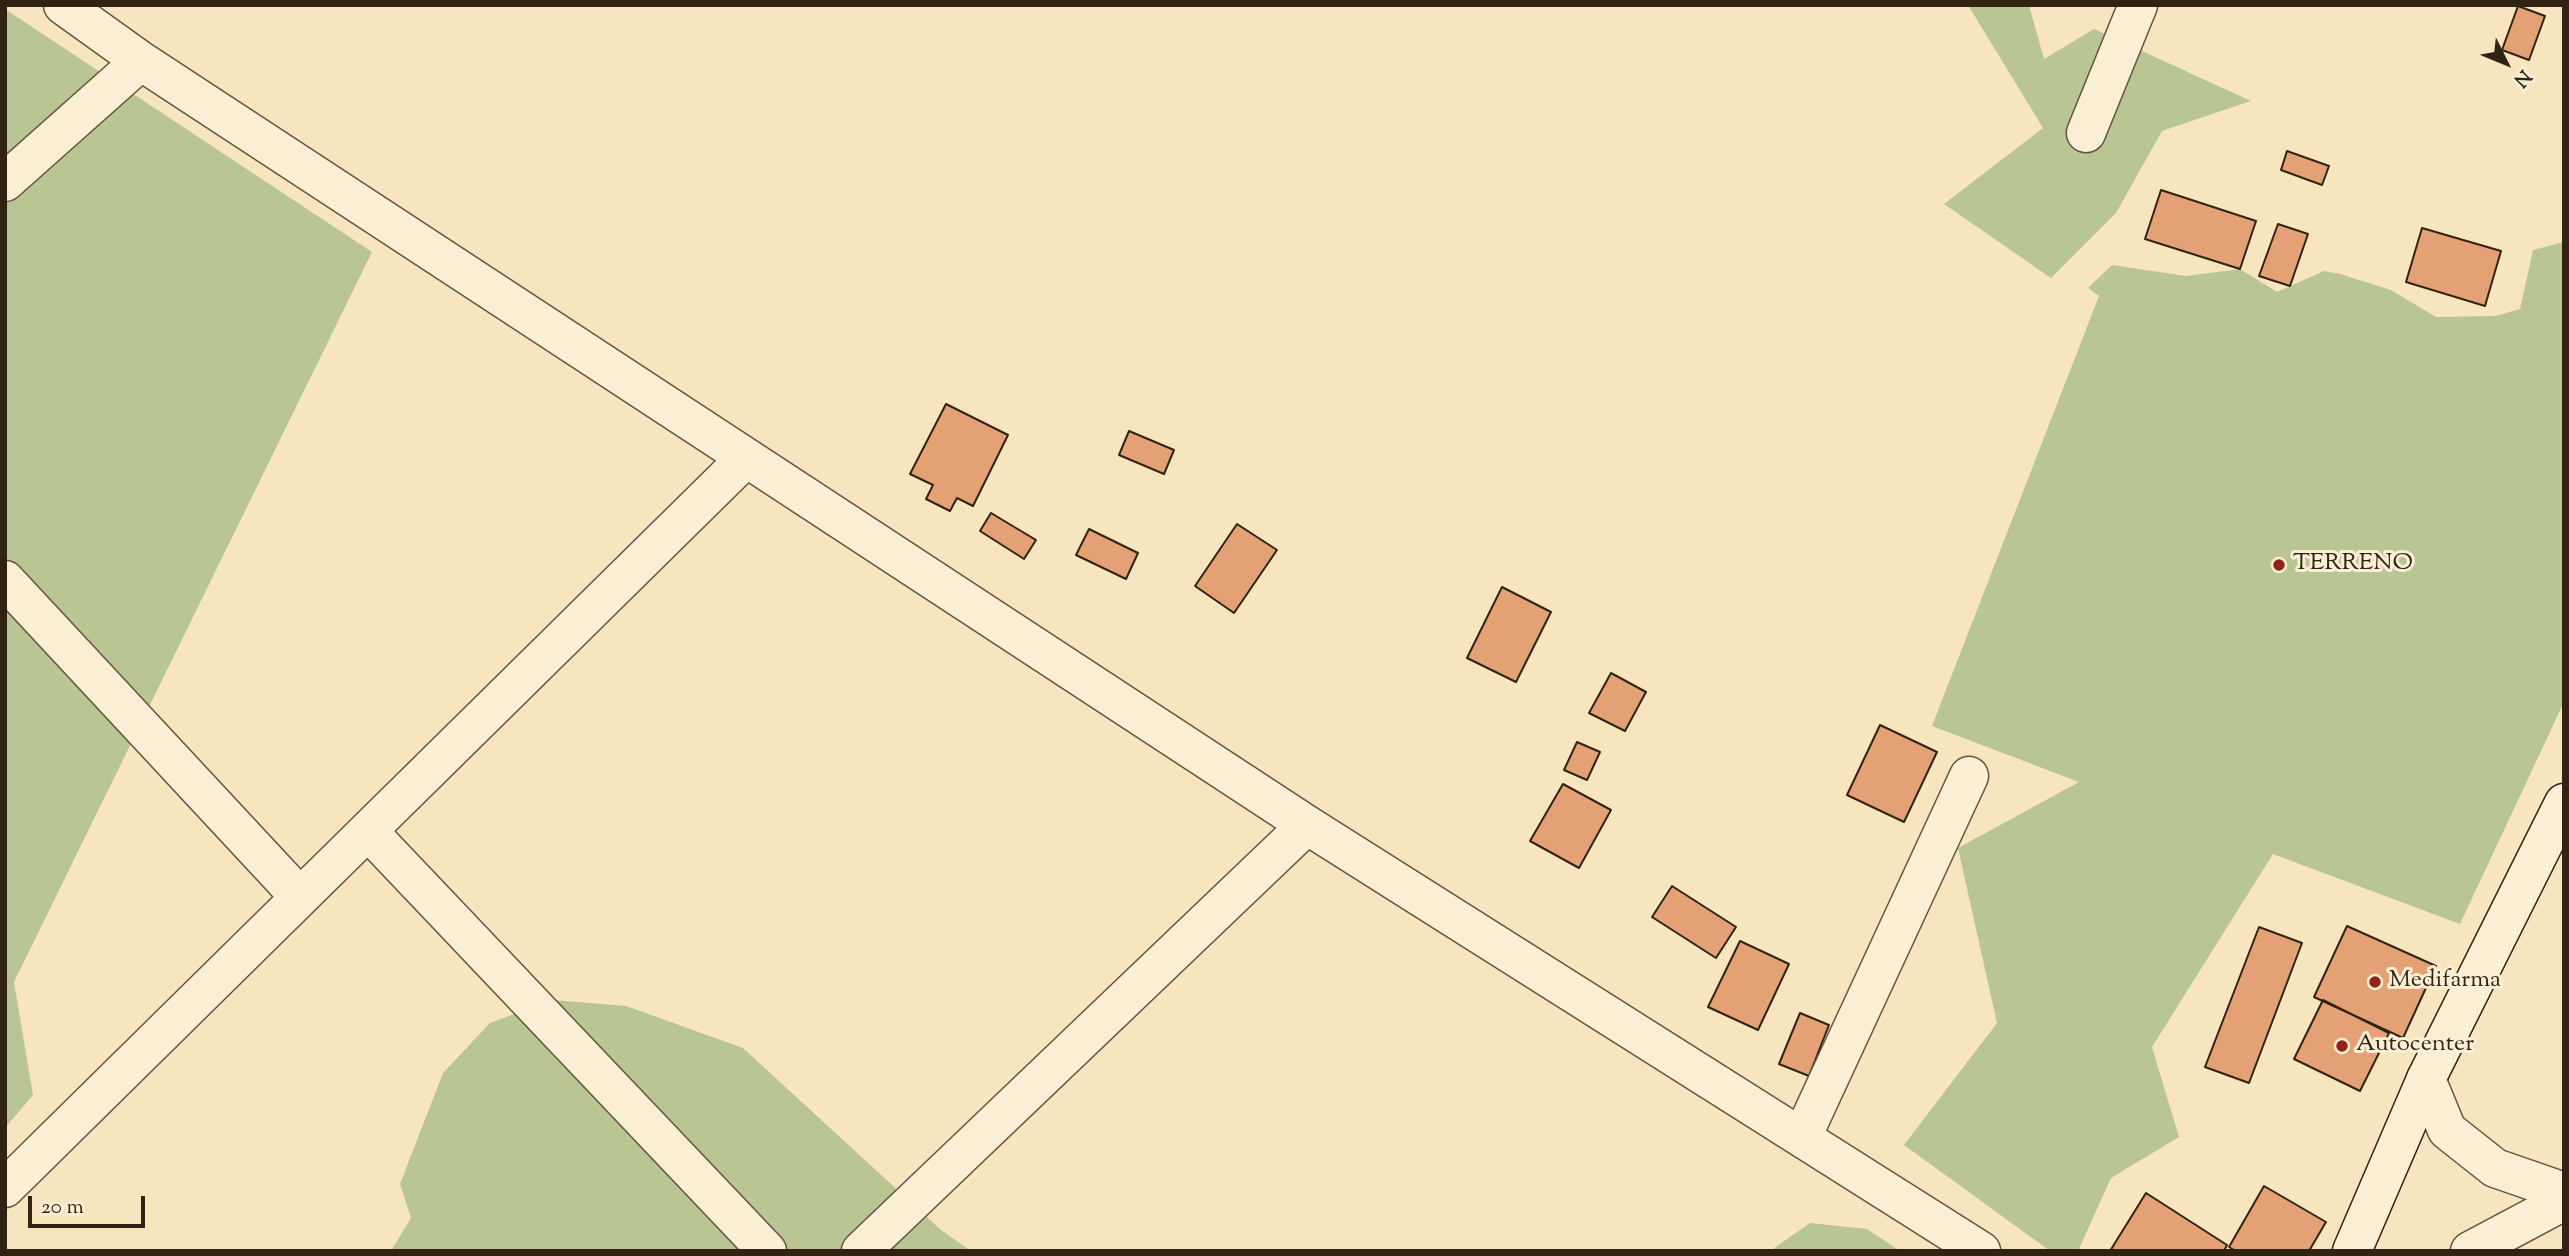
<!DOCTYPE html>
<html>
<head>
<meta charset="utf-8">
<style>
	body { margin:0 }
	#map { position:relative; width:2569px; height:1256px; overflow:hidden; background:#f7e5bf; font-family:"Sorts Mill Goudy",serif }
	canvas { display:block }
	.frame { position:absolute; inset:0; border:7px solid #312312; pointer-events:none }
	.north { position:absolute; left:2471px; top:28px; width:70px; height:70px; -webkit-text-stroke:5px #faeed5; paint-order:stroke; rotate:133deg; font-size:19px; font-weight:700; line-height:28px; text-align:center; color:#312312 }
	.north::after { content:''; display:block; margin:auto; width:24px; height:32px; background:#312312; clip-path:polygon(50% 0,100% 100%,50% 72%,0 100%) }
	.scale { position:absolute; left:28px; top:1196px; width:117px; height:32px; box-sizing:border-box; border:4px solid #312312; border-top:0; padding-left:9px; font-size:21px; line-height:24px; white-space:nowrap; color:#312312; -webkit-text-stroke:5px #faeed5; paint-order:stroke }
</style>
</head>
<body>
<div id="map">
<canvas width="2569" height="1256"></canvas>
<div class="frame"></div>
<div class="north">N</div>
<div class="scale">20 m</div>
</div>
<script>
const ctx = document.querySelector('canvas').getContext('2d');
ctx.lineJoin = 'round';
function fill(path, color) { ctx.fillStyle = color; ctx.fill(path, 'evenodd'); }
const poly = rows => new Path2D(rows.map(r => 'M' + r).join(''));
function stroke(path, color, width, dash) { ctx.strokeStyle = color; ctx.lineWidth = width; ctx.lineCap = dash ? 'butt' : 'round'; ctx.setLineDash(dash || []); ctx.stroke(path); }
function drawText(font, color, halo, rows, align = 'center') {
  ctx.font = font + ' "Sorts Mill Goudy",serif'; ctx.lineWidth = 6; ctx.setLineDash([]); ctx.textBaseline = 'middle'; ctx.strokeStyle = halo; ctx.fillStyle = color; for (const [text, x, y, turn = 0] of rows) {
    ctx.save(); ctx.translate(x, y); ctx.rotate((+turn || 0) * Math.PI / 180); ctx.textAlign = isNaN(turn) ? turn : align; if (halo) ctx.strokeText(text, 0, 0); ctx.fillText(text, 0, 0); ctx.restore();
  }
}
const green = poly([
	[1968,5,2029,5,2044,59,2094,29,2251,101,2162,131,2116,213,2051,278,1944,204,2043,128],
	[5,9,372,252,14,982,33,1095,5,1128],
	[2564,242,2564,702,2460,924,2273,854,2152,1047,2179,1137,2111,1178,2078,1251,2050,1251,1904,1145,1997,1023,1958,848,2079,782,1932,726,2099,296,2088,288,2112,265,2186,276,2240,269,2277,292,2324,271,2340,274,2391,290,2436,317,2495,316,2520,309,2533,250],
	[552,1000,626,1006,743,1048,941,1230,971,1251,391,1251,411,1218,400,1184,443,1073,490,1023],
	[1810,1223,1867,1229,1900,1251,1770,1251]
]);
const building = poly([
	[2518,6,2545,16,2529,60,2502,50,2518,6],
	[2287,151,2329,166,2322,185,2281,170,2287,151],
	[2161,190,2256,221,2240,269,2145,239,2161,190],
	[2278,224,2308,234,2290,286,2259,276,2278,224],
	[2422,228,2501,251,2485,306,2406,282,2422,228],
	[946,404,1008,435,973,506,957,498,950,511,926,499,933,485,910,474,946,404],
	[1129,431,1174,450,1164,474,1119,455,1129,431],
	[991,513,1036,540,1024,559,980,531,991,513],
	[1237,524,1277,550,1234,613,1195,586,1237,524],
	[1089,529,1138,553,1126,579,1076,555,1089,529],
	[1502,587,1551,612,1516,682,1467,658,1502,587],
	[1611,673,1646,692,1625,731,1589,713,1611,673],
	[1880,725,1937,752,1904,822,1847,795,1880,725],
	[1577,742,1600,752,1587,780,1564,770,1577,742],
	[1563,784,1611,810,1579,868,1530,841,1563,784],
	[1672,886,1736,927,1716,958,1652,917,1672,886],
	[2347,926,2436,966,2403,1038,2314,997,2347,926],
	[2259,927,2302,943,2249,1083,2205,1067,2259,927],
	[1740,941,1789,964,1758,1030,1708,1007,1740,941],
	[2323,1000,2389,1033,2360,1091,2294,1059,2323,1000],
	[1800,1013,1829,1025,1809,1076,1779,1064,1800,1013],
	[2264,1186,2326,1222,2309,1251,2236,1251,2229,1247,2264,1186],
	[2146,1193,2227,1245,2224,1251,2110,1251,2146,1193]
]);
const minor = poly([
	[63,5,141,61,1307,825,1981,1251],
	[2086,133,2138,5],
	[5,182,141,61],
	[5,580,299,896],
	[368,831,767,1251],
	[1802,1137,1969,776],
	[5,1188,746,458],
	[861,1251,1307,825]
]);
const tertiary = poly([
	[2426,1079,2447,1130,2495,1168,2564,1192],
	[2470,1251,2564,1201]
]);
const secondary = poly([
	[2352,1251,2426,1079,2564,803]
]);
const markers = [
	[2279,565,7,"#8f2418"],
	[2375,982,7,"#8f2418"],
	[2342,1046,7,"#8f2418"]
];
const poiNames = [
	["TERRENO",2293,565],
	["Medifarma",2389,982],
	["Autocenter",2356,1046]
];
fill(green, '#bac594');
fill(building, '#e4a175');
stroke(building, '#312312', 2);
stroke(minor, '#62543d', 41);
stroke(tertiary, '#62543d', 41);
stroke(secondary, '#312312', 41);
stroke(minor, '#faeed5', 38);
stroke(tertiary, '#faeed5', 38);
stroke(secondary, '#faeed5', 38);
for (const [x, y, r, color] of markers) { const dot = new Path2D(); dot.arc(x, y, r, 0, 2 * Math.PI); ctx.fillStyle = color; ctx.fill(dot); stroke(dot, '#faeed5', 2.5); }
drawText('24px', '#312312', '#faeed5', poiNames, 'left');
</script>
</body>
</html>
